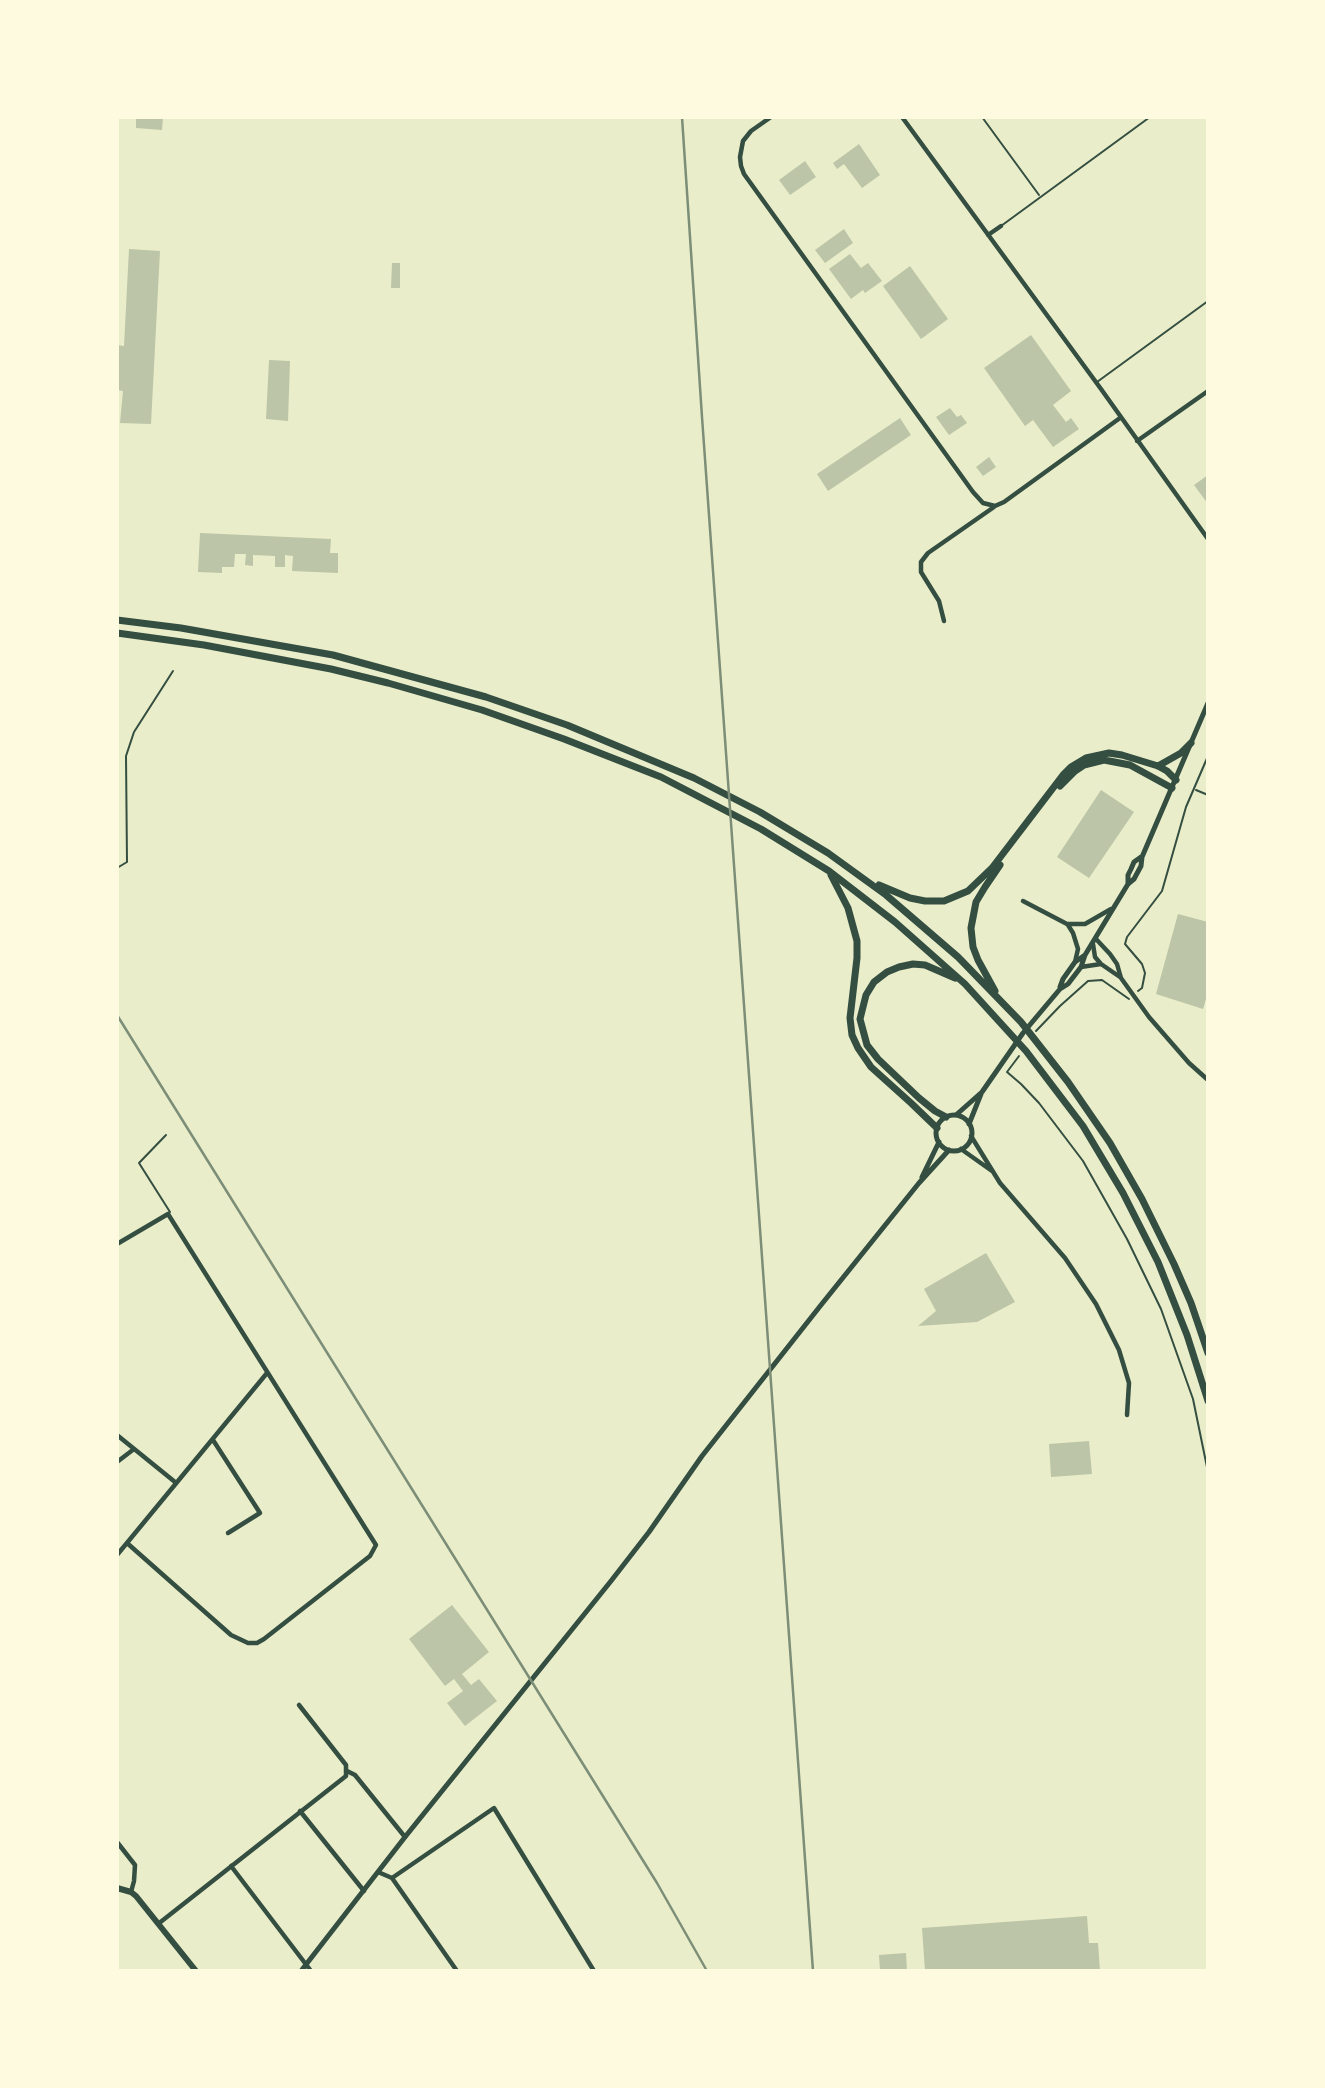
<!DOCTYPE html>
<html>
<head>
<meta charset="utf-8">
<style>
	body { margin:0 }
	#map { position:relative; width:1325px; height:2088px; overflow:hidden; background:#e9edc9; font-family:"Nunito Sans",sans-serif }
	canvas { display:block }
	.frame { position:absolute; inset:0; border:119px solid #fefae0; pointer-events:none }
</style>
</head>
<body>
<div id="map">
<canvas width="1325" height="2088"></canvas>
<div class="frame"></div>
</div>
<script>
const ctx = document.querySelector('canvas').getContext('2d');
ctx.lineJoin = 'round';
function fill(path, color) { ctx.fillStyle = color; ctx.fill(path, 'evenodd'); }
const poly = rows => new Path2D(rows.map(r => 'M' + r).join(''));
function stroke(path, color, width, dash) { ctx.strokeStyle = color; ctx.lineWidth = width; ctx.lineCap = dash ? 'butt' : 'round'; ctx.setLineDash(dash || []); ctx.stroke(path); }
const building = poly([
	[136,117,163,117,162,130,136,128],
	[859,144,880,175,862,188,844,164,837,169,833,163],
	[805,161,816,177,790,195,779,180],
	[844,229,853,243,825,263,815,250],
	[129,249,160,251,151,424,120,423,123,391,117,390,117,345,124,346],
	[850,254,861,268,868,263,882,281,865,293,863,290,851,299,829,269],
	[392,263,400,263,400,288,391,288],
	[910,266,948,319,921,339,883,286],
	[1031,335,1071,391,1053,405,1066,422,1071,418,1079,429,1053,447,1033,420,1025,426,984,368],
	[269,360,290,361,288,421,266,419],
	[950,408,957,417,961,415,967,423,949,435,936,417],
	[900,418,911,435,828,491,817,474],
	[989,457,996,467,983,476,976,467],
	[1208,475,1208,504,1194,485],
	[200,533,331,539,330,553,338,553,338,573,292,571,293,556,285,555,285,567,275,567,275,556,253,555,253,566,245,565,246,554,235,554,234,567,222,567,222,573,198,572],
	[1101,790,1134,812,1089,878,1057,857],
	[1178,914,1208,922,1208,992,1203,1009,1156,994],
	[986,1253,1015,1302,977,1322,918,1326,936,1311,924,1289],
	[1089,1441,1092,1474,1051,1477,1049,1444],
	[452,1605,489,1652,462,1674,471,1685,479,1679,497,1701,465,1726,447,1703,463,1691,454,1679,445,1686,409,1639],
	[1087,1916,1089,1943,1098,1943,1100,1971,925,1971,922,1928],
	[906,1953,907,1971,880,1971,879,1955]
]);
const path = poly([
	[1196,790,1208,795],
	[117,868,127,862,126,756,134,732,173,671],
	[1138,991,1142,988,1145,973,1142,964,1125,944,1127,937,1162,891,1186,807,1208,756],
	[1036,1031,1060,1006,1088,981,1102,980,1129,999],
	[1019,1056,1007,1072,1021,1084,1039,1103,1083,1161,1127,1239,1161,1309,1193,1399,1208,1472]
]);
const service = poly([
	[982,117,1039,195],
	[1001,226,1150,117],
	[1097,382,1208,301],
	[166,1135,139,1163,170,1212,168,1213]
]);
const minor = poly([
	[771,117,751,131,743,141,740,157,741,166,744,174,973,492,983,503,995,506,1004,502,1120,418],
	[902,117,1101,389,1208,539],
	[988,235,1001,226],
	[1137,441,1208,391],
	[944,621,939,601,921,572,921,562,928,553,994,507],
	[1023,901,1067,924,1085,924,1111,909],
	[1068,925,1073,933,1078,949,1075,962],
	[1096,939,1110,954,1117,964,1121,978,1149,1017,1189,1063,1208,1080],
	[1093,944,1095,957,1101,964,1120,977],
	[1081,967,1101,964],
	[971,1136,1000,1183,1065,1258,1096,1304,1119,1350,1129,1383,1127,1415],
	[961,1149,992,1171],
	[117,1244,168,1214,376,1545,370,1556,264,1639,257,1643,248,1643,231,1635,127,1543],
	[117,1435,175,1482],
	[213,1440,260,1513,228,1533],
	[117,1462,134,1449],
	[117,1555,267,1373],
	[347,1771,355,1775,405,1837],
	[300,1811,364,1891],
	[117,1842,135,1865,134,1881,131,1892],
	[231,1866,311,1971],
	[378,1872,392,1878,457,1971],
	[392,1878,494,1808,594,1971],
	[158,1924,346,1776,346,1765,299,1705]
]);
const tertiary = poly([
	[1128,884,1128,875,1131,869,1134,862,1141,857],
	[1060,987,1063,979,1075,962,1085,955],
	[956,1115,982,1092,1023,1033,1060,989,1068,984,1081,967,1085,955,1128,884,1134,879,1141,866,1142,857,1208,703],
	'936 1133a18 18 0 1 1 36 0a18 18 0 1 1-36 0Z',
	[969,1124,981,1094],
	[922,1177,939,1142],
	[301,1971,405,1837,611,1581,649,1532,702,1456,821,1305,919,1183,949,1150]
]);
const secondary = poly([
	[117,1888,131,1892,136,1896,196,1971]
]);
const trunk = poly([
	[117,620,181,628,333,655,486,697,567,725,694,778,760,812,828,853,886,895,958,957,1021,1022,1068,1082,1110,1143,1142,1199,1174,1264,1191,1303,1208,1353],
	[117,633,204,645,331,669,388,683,482,710,564,739,661,777,761,829,829,871,895,922,965,984,1026,1051,1083,1126,1123,1193,1158,1262,1187,1335,1208,1401],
	[1158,766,1181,753,1191,743],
	[1060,786,1075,771,1084,765,1104,760,1130,765,1172,788],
	[831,875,848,908,857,941,857,958,850,1018,852,1035,858,1048,871,1067,911,1103,937,1128],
	[879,885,910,898,925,901,944,901,968,891,992,868,1063,775,1071,767,1086,758,1109,753,1122,755,1158,766,1167,771,1176,780],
	[995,991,978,960,973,947,971,928,976,902,985,887,1000,865],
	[946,1117,935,1111,919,1098,878,1059,867,1045,860,1019,866,995,874,982,887,972,899,967,913,964,925,965,955,978]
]);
const rail = poly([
	[682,117,702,417,813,1971],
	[117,1015,657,1883,707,1971]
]);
fill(building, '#bcc5a7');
stroke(path, '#344e41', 2);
stroke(service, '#344e41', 2);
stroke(minor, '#344e41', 4.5);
stroke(tertiary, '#344e41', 5);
stroke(secondary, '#344e41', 6);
stroke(trunk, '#344e41', 7);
stroke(rail, '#7c8e77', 2.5);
</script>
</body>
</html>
